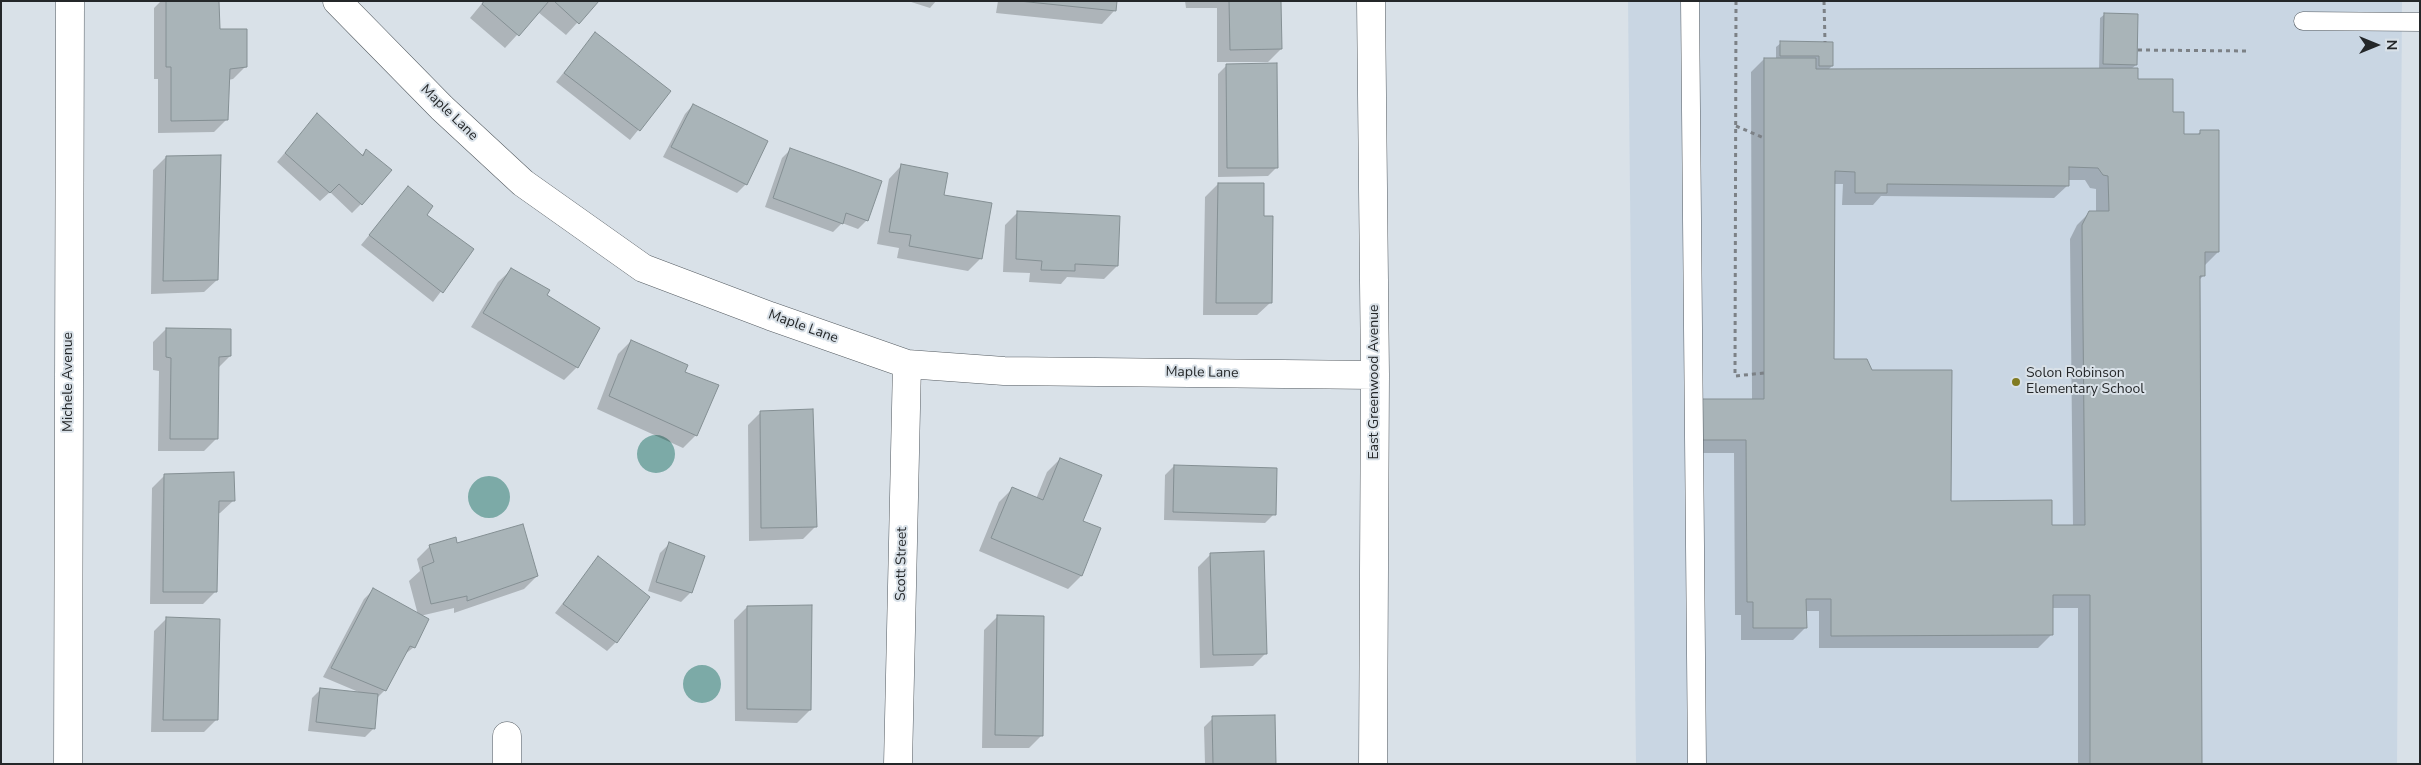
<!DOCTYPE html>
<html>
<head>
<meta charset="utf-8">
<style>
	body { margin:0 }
	#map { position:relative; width:2421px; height:765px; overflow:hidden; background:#d9e1e8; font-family:"Nunito Sans",sans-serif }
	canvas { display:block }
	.frame { position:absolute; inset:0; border:2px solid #242729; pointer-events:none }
	.north { position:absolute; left:2351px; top:20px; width:50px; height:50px; -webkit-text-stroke:4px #d9e1e8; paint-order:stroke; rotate:90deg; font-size:14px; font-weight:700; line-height:20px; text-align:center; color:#242729 }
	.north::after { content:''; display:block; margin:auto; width:18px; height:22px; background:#242729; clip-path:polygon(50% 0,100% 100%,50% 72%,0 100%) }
</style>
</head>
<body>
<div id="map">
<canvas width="2421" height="765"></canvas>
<div class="frame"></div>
<div class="north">N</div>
</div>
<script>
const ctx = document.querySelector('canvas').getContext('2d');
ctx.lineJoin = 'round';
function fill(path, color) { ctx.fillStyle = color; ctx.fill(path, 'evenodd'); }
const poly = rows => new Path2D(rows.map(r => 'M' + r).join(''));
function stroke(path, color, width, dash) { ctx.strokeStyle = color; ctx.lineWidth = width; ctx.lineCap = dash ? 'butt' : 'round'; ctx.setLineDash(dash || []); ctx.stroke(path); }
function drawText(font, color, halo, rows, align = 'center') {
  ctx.font = font + ' "Nunito Sans",sans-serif'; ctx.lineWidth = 4; ctx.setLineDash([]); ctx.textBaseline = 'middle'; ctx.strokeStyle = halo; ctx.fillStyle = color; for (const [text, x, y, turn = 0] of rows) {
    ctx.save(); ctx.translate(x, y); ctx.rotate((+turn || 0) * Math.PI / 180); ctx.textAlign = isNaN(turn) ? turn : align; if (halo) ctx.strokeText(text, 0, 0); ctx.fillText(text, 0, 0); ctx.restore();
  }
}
const built = poly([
	[1628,1,2402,1,2397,764,1636,764]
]);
const water = poly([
	'637 454a19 19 0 1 1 38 0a19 19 0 1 1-38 0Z',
	'468 497a21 21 0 1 1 42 0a21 21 0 1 1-42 0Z',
	'683 684a19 19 0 1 1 38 0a19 19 0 1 1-38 0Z'
]);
const shadow = poly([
	[161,1,218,1,219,30,246,66,233,79,228,80,227,119,214,132,158,133,158,79,154,79,154,8],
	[484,1,597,1,566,35,538,12,505,48,470,18],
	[908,1,936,1,930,8],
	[998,1,1115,1,1114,11,1102,24,996,13],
	[1185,1,1280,1,1281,49,1268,62,1217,62,1217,8,1186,8],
	[2105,14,2136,65,2131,69,2137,81,2172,113,2183,135,2197,135,2201,131,2218,252,2205,265,2204,275,2199,280,2200,764,2078,764,2078,608,2051,608,2051,635,2038,648,1819,648,1819,611,1805,611,1806,627,1793,640,1741,640,1741,615,1735,615,1734,453,1686,453,1752,400,1751,72,1764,59,1776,59,1776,47,1781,43,1832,43,1832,66,1828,70,2099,70,2100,18],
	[2067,180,2085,180,2090,188,2096,189,2096,212,2090,212,2077,225,2070,239,2073,527,2051,527,1950,503,1833,360,1834,184,1843,184,1842,205,1873,205,1881,196,2054,198,2067,186],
	[595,34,670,91,630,140,556,82],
	[1227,65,1277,167,1268,176,1218,177,1218,74],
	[693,105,746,184,737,193,663,157,685,114],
	[317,115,361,156,366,150,361,204,352,213,330,192,320,201,277,162],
	[791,149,867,220,858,229,842,223,833,232,765,207,782,158],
	[166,157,217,280,204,292,151,294,153,170],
	[901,166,943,196,981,258,968,271,897,258,899,248,877,244,889,179],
	[1218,184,1262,217,1270,303,1257,315,1203,315,1205,197],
	[408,188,426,215,472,250,433,302,361,245],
	[1018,212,1117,266,1104,279,1067,277,1061,284,1029,282,1030,273,1003,272,1005,225],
	[511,270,545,295,598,328,577,367,564,380,471,327,498,282],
	[166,329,230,356,218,368,217,438,204,451,158,451,159,371,153,370,153,342],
	[631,341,683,373,696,435,683,448,597,409,618,354],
	[761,412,816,526,803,539,749,541,748,425],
	[1060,459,1082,522,1100,529,1081,576,1068,589,979,551,999,502,1012,489,1036,499,1047,472],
	[1174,466,1274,514,1265,523,1164,520,1165,475],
	[165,475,233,501,220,513,217,514,216,591,203,604,150,604,152,488],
	[456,544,537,576,524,589,454,613,454,608,420,616,414,647,404,655,385,690,377,698,374,728,365,737,308,731,312,698,321,689,361,693,323,677,364,599,373,590,418,615,409,581,420,571,417,559,430,546],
	[669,544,703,557,690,593,681,602,648,591,660,553],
	[1211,554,1266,653,1253,666,1200,668,1198,567],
	[598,558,616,642,607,651,555,613],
	[747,607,810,710,797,723,735,721,734,620],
	[997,617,1042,735,1029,748,982,748,984,630],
	[167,618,217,719,204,732,151,732,154,631],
	[1213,718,1275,764,1205,764,1204,727]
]);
const building = poly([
	[166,1,219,1,220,29,247,29,247,67,230,69,228,120,171,121,171,67,166,67,166,1],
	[484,1,549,1,519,36,482,4,484,1],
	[554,1,599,1,579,24,554,1],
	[1019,1,1117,1,1116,11,1019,1],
	[1229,1,1281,1,1282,49,1230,50,1229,1],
	[2104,13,2138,14,2137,65,2103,64,2104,13],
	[595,32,671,91,640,131,564,73,595,32],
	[1780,41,1833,42,1833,66,1819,66,1819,56,1780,56,1780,41],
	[1764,58,1816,58,1816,69,2138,68,2138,79,2173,79,2173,112,2184,112,2184,134,2200,134,2200,130,2219,130,2219,252,2205,252,2205,276,2200,276,2202,764,2090,764,2090,595,2053,595,2053,635,1831,636,1831,599,1806,599,1807,628,1753,628,1753,602,1747,602,1746,440,1698,440,1698,399,1764,399,1764,58],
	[2069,167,2098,168,2103,175,2108,176,2109,211,2089,211,2082,225,2085,525,2052,525,2052,500,1951,501,1952,370,1872,370,1867,359,1834,359,1835,171,1855,172,1855,193,1887,193,1887,184,2069,186,2069,167],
	[1277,63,1278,168,1227,168,1226,64,1277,63],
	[693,104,768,141,747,185,671,147,693,104],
	[317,113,363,156,366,149,392,170,362,205,339,184,330,193,285,153,317,113],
	[790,148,882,181,868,221,846,213,843,224,773,198,790,148],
	[221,155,218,280,163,281,166,156,221,155],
	[901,164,948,173,944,195,992,203,982,259,909,246,911,235,889,232,901,164],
	[1218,183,1264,183,1264,216,1273,216,1272,303,1216,303,1218,183],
	[408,186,433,206,427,215,474,249,443,293,369,235,408,186],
	[1017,211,1120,216,1118,266,1075,264,1075,271,1041,270,1042,261,1016,259,1017,211],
	[511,268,550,290,547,295,600,328,578,368,483,313,511,268],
	[166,328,231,329,231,356,219,357,218,439,170,439,171,358,166,357,166,328],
	[631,340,688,365,685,372,719,385,697,436,609,396,631,340],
	[813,409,817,527,761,528,760,411,813,409],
	[1060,458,1102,475,1083,521,1101,528,1082,576,991,538,1012,487,1043,500,1060,458],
	[1174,465,1277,468,1276,515,1173,512,1174,465],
	[234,472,235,501,219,501,217,592,163,592,164,474,234,472],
	[523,524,538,576,467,601,467,596,431,604,422,567,434,562,429,545,456,537,457,543,523,524],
	[669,542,705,556,692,593,656,582,669,542],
	[1264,551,1267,654,1213,655,1210,553,1264,551],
	[598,556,650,597,617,643,563,604,598,556],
	[373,588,429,619,415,648,410,646,386,691,331,668,373,588],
	[812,605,811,710,747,709,747,606,812,605],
	[997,615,1044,616,1043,736,995,735,997,615],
	[166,617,220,619,218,720,163,720,166,617],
	[320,688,378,694,375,729,316,722,320,688],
	[1275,715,1276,764,1213,764,1212,716,1275,715]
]);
const path = poly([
	[1736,1,1735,376,1764,373],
	[1824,1,1825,42],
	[2138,50,2249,51],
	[1736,126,1764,138]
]);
const service = poly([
	[1690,1,1697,764],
	[2303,21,2420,22]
]);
const minor = poly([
	[337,1,442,108,523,183,643,268,770,316,907,364,1004,371,1375,375],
	[1371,1,1375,375,1373,764],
	[68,764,70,1],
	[507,764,507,736],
	[898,764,907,364]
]);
const markers = [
	[2016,382,5,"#817b21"]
];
const streetNames = [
	["Maple Lane",449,113,44],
	["Maple Lane",803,327,20],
	["Maple Lane",1202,373,1],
	["Michele Avenue",69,382,-90],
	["East Greenwood Avenue",1375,382,-90],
	["Scott Street",902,564,-89]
];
const poiNames = [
	["Solon Robinson",2026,374],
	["Elementary School",2026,390]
];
fill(built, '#c9d6e3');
fill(water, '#7caaa7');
fill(shadow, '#0003');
fill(building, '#a9b4b8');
stroke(building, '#848f93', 1);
stroke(service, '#545b61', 19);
stroke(minor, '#545b61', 29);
stroke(path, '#7c8186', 3, [4, 4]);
stroke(service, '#fff', 18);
stroke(minor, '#fff', 28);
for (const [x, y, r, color] of markers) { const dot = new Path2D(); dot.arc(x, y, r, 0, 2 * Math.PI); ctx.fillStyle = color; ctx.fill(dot); stroke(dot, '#d9e1e8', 2); }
drawText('14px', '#242729', '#d9e1e8', streetNames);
drawText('14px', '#242729', '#d9e1e8', poiNames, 'left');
</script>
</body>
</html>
